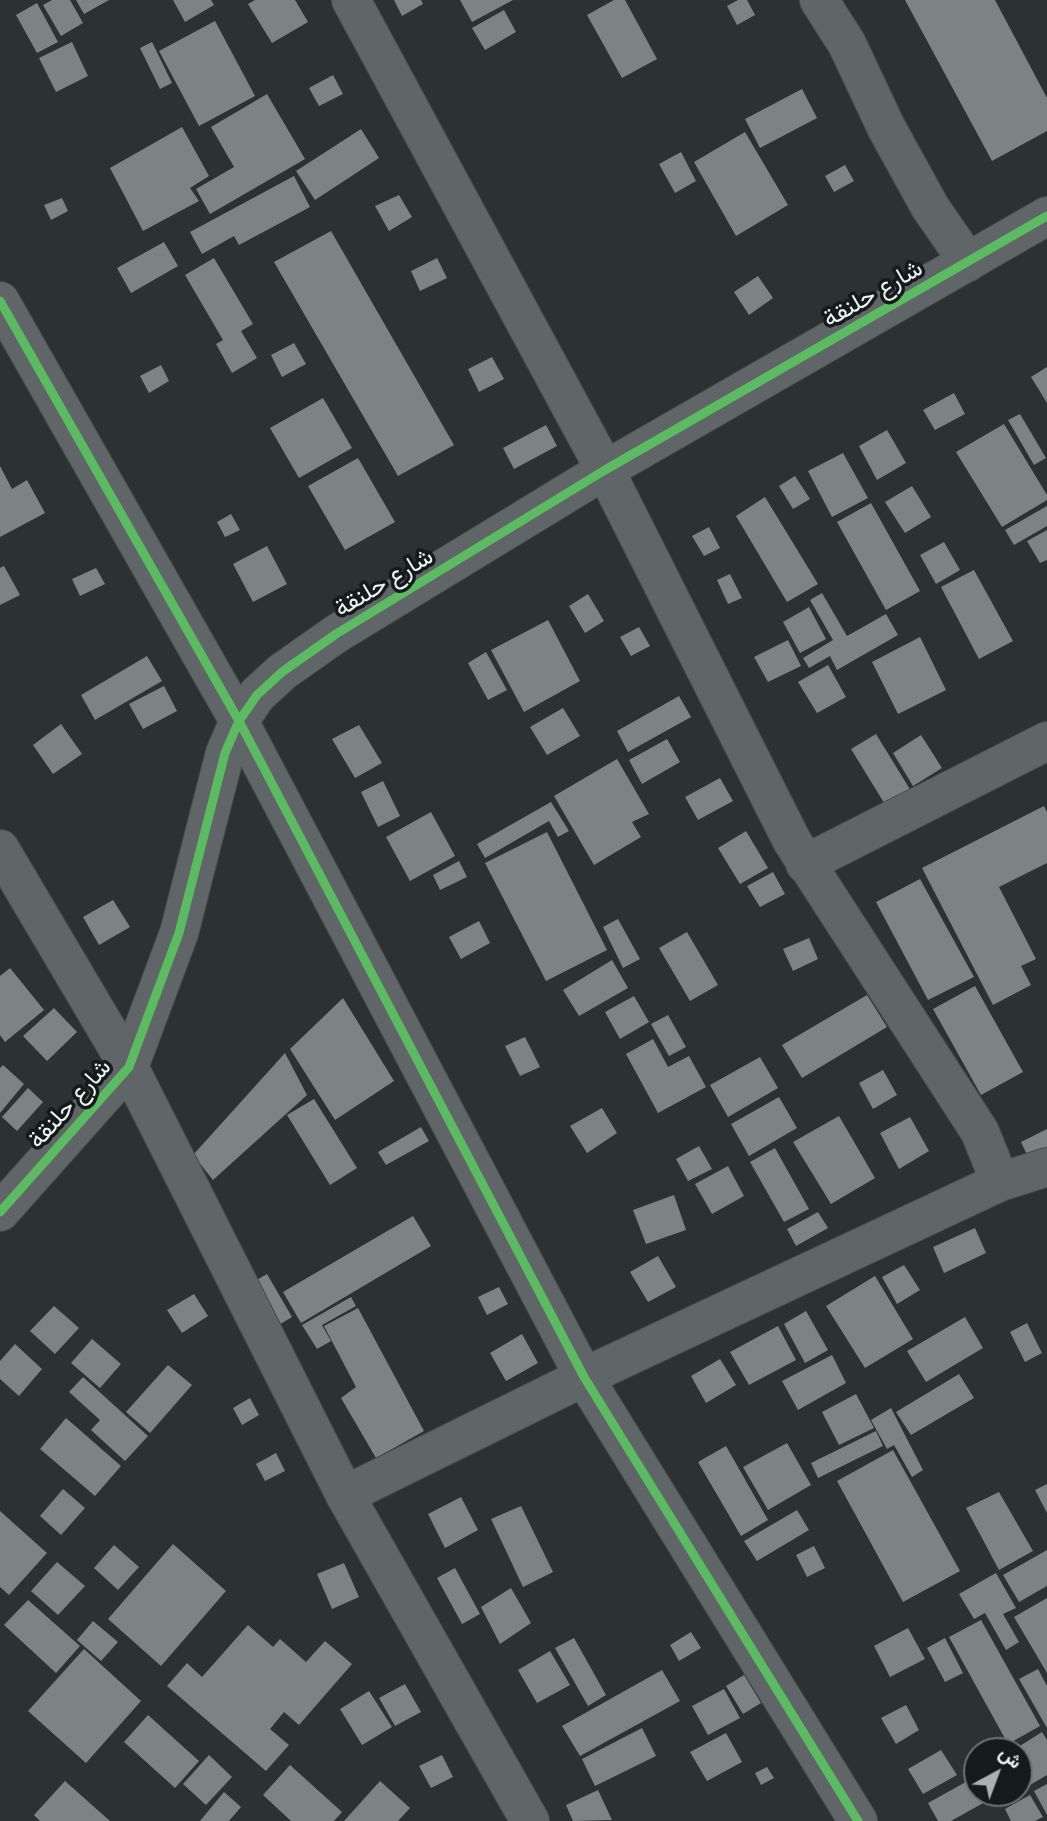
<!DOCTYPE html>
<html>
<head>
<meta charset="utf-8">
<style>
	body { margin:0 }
	#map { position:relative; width:1047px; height:1821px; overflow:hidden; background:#2c3232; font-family:"Zilla Slab",Vazirmatn,serif }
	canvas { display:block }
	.north { position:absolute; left:963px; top:1737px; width:70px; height:70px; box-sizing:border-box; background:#151a1b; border:2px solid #6c7273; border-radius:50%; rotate:41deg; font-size:19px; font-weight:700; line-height:28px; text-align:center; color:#eef5f7 }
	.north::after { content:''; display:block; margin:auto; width:24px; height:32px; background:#aab1b2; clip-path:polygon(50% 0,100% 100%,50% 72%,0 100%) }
</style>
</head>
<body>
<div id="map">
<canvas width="1047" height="1821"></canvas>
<div class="north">ش</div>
</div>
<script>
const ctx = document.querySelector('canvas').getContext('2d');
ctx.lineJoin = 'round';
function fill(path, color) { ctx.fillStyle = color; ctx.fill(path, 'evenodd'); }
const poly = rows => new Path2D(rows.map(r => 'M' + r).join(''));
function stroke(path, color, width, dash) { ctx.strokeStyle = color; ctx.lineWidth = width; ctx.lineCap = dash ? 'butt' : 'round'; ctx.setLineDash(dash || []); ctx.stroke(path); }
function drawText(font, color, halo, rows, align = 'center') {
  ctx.font = font + ' "Zilla Slab",Vazirmatn,serif'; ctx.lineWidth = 7; ctx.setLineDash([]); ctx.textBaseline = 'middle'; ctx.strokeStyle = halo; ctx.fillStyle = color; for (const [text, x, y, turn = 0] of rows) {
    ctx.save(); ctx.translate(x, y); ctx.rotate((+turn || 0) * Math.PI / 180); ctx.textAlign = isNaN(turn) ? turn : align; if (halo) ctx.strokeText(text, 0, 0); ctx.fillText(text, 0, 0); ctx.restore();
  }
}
const building = poly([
	[52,0,70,0,83,23,61,36,43,5],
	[76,0,109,0,84,14],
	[173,0,211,0,214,5,185,22],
	[255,0,295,0,308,22,272,43,248,4],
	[394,0,421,0,423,4,402,16],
	[460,0,513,0,472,22],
	[614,0,625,0,657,59,622,78,587,15],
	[738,0,747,0,755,15,737,25,727,6],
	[905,0,995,0,1047,98,1047,131,992,161],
	[37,3,58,42,37,53,16,15],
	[504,10,516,32,485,50,472,28],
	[215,21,255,96,199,126,159,51],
	[72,42,88,76,56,92,39,58],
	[152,42,172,83,160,89,140,48],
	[333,75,343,94,319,106,309,88],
	[802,89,817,118,760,148,745,119],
	[267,94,305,159,210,214,196,189,234,167,211,127],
	[182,127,209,176,190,188,199,201,143,231,110,168],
	[361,129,379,158,315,200,296,171],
	[745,132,788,205,736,236,694,162],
	[681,152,696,181,675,193,659,164],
	[845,165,854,181,834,192,825,176],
	[294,176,310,207,239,245,234,236,202,254,190,232],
	[399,195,412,217,389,231,375,206],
	[62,198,68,211,51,220,44,205],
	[331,231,454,445,398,476,274,262],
	[164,242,178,266,131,293,117,268],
	[214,258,253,324,241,331,257,358,232,373,216,344,223,340,185,275],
	[437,258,447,278,420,291,411,271],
	[758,276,773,298,749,315,734,292],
	[294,343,306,364,282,377,271,355],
	[492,357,504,379,479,392,468,369],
	[161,365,169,381,149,393,140,376],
	[1047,367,1047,403,1031,377],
	[954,393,965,414,935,430,923,410],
	[323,398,352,448,299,478,270,428],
	[1020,414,1046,458,1034,465,1008,420],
	[1004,424,1047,495,1047,500,1002,527,956,452],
	[546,425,557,446,514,469,503,448],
	[887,430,906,463,877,480,859,446],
	[843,453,868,498,832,517,808,471],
	[358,458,395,522,345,550,308,486],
	[0,466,12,489,27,480,45,513,0,537],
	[795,476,810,499,793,509,779,486],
	[912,486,931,517,905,533,885,502],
	[765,497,818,584,787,602,736,516],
	[871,503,920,591,886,610,837,522],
	[1047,506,1047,526,1014,545,1005,530],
	[231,514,240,530,225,537,217,522],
	[709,527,720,548,704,556,692,536],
	[1047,530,1047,560,1040,563,1027,541],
	[944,542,960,570,936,584,920,555],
	[267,546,287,584,253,602,233,564],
	[4,566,20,595,0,605,0,568],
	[96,568,105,584,80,596,72,579],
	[974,570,1013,641,979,659,941,587],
	[730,574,742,598,728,604,717,580],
	[822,593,847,636,886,614,898,635,837,670,830,656,809,668,803,658,833,640,810,600],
	[588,594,604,621,585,633,569,606],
	[809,607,826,639,800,653,783,622],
	[548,620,580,681,524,712,491,650],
	[639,627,650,646,631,656,620,637],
	[920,637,946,690,898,714,872,662],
	[788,640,801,666,768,682,754,657],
	[486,652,507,690,488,700,468,663],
	[147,656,162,681,95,720,81,695],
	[828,665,846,697,817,713,798,682],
	[164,686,177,711,143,729,129,704],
	[679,696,691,717,628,752,617,731],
	[563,708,580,736,547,755,530,727],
	[61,724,82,754,53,774,33,745],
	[359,725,382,763,355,778,332,739],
	[876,734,911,791,886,806,851,749],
	[921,735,942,768,913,786,893,753],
	[667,739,680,762,642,784,629,760],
	[617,759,649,814,632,822,641,837,594,865,554,796],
	[720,778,733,801,698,820,685,797],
	[383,781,400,816,378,827,361,792],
	[551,802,569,831,558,837,549,821,485,858,477,844],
	[1044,806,1047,812,1047,863,999,887,1036,959,1021,966,1031,985,993,1005,922,868],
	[431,812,455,856,410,881,386,837],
	[746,831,768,868,740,884,718,848],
	[547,832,607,950,546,981,485,863],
	[459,861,467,877,440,890,433,875],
	[773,872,785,894,760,907,747,886],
	[920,879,974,977,928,1000,876,902],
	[113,900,130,927,99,945,83,917],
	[618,919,640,959,623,968,603,927],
	[479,921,490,943,461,959,449,937],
	[687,932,718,985,690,1001,659,948],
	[809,938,818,959,793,971,783,949],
	[612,960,628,988,579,1016,563,990],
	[10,968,44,1010,5,1042,0,1035,0,976],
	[975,986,1023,1072,981,1095,933,1009],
	[867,995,887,1027,802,1078,782,1045],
	[634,996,649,1022,620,1039,605,1012],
	[343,998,394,1081,335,1120,290,1049],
	[54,1008,77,1032,47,1061,23,1036],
	[668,1015,686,1047,669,1056,651,1024],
	[525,1037,540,1067,520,1076,505,1046],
	[653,1039,668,1067,689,1056,706,1087,658,1113,626,1054],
	[285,1053,307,1095,213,1180,193,1155],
	[760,1057,778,1088,728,1117,710,1085],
	[3,1065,24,1084,0,1113,0,1068],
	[883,1070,897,1095,873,1109,859,1083],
	[28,1088,43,1102,17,1131,2,1117],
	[779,1097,797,1128,749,1156,731,1124],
	[314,1099,357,1168,330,1185,287,1115],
	[602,1108,617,1133,587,1153,570,1126],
	[839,1116,875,1178,831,1204,793,1142],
	[910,1117,929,1151,899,1169,880,1133],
	[421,1127,429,1141,386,1165,378,1152],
	[1047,1129,1047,1148,1028,1157,1021,1142],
	[699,1146,712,1169,688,1181,676,1159],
	[775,1148,809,1209,784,1222,750,1162],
	[728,1166,744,1196,712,1214,695,1184],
	[674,1195,686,1230,646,1244,633,1210],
	[818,1212,828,1228,796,1246,787,1229],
	[413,1216,431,1246,301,1323,283,1292],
	[975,1228,986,1253,944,1273,933,1247],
	[658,1256,676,1287,648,1302,630,1272],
	[904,1265,920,1290,897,1304,882,1277],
	[267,1274,292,1317,277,1326,253,1282],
	[875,1276,913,1339,865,1368,826,1306],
	[499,1287,508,1304,487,1315,478,1297],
	[194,1294,208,1316,182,1333,167,1310],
	[351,1297,356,1306,322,1325,331,1341,317,1349,302,1325],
	[54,1306,79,1328,55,1354,30,1331],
	[358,1308,424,1431,376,1458,341,1398,356,1387,324,1326],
	[806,1311,828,1350,805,1363,784,1324],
	[965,1317,983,1348,926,1382,907,1351],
	[1027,1323,1042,1353,1025,1362,1010,1332],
	[778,1326,796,1360,749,1385,730,1352],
	[522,1334,538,1363,506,1381,490,1353],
	[92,1339,121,1364,100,1388,71,1363],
	[15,1344,42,1369,19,1396,0,1379,0,1361],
	[832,1355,846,1383,798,1410,782,1381],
	[720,1359,736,1385,706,1403,691,1376],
	[168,1365,192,1385,150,1433,126,1412],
	[959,1374,974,1398,911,1435,896,1412],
	[83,1377,148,1436,125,1461,91,1430,100,1420,69,1392],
	[856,1394,874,1428,839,1445,822,1412],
	[250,1398,259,1415,242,1425,233,1408],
	[891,1408,923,1470,912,1477,894,1445,887,1449,871,1420],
	[66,1418,121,1466,95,1496,40,1449],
	[876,1431,883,1446,818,1478,811,1463],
	[787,1443,811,1485,768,1510,743,1467],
	[726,1446,768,1520,741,1536,698,1462],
	[893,1450,960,1571,903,1602,837,1481],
	[276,1453,285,1471,265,1481,256,1464],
	[1047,1484,1047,1513,1035,1490],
	[63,1489,85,1508,61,1535,40,1516],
	[999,1492,1033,1551,999,1570,966,1508],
	[461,1497,478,1530,445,1548,428,1514],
	[521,1506,553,1572,523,1587,491,1519],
	[797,1510,809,1530,757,1561,744,1541],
	[0,1511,47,1553,9,1595,0,1587],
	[173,1544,226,1591,161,1666,108,1619],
	[114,1545,139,1567,118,1590,94,1568],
	[814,1546,825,1568,807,1577,796,1555],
	[1047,1550,1047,1586,1019,1602,1003,1575],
	[57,1562,85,1586,58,1615,31,1591],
	[344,1563,359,1597,332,1609,317,1574],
	[455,1568,480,1614,462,1624,437,1578],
	[996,1573,1016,1608,1003,1614,1019,1642,1006,1650,985,1613,974,1619,959,1594],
	[511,1588,531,1623,500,1644,481,1607],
	[1047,1598,1047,1673,1014,1617],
	[28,1600,80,1646,56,1673,4,1625],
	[981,1620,1040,1726,1008,1744,949,1637],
	[93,1621,118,1642,101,1661,77,1640],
	[248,1625,273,1647,280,1639,306,1662,325,1641,352,1664,299,1725,284,1712,270,1729,289,1745,266,1771,167,1686,187,1663,202,1677],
	[908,1628,925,1659,890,1677,874,1646],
	[691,1632,701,1648,679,1661,670,1645],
	[574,1638,606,1695,588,1706,555,1648],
	[945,1638,963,1673,945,1682,927,1648],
	[84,1649,141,1701,86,1763,28,1711],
	[550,1651,570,1685,537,1703,518,1670],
	[1038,1669,1047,1686,1047,1728,1019,1679],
	[662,1670,680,1701,580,1756,562,1726],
	[744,1675,761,1703,743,1714,726,1686],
	[405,1684,421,1712,395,1726,379,1698],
	[724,1689,740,1718,708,1735,692,1706],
	[369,1691,392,1727,362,1745,340,1709],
	[906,1705,919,1730,896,1744,881,1718],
	[148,1715,199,1761,175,1788,124,1742],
	[642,1728,656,1756,595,1786,582,1759],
	[1042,1732,1047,1740,1047,1775,1030,1785,1019,1767,1019,1751,1012,1751],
	[726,1733,742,1762,707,1781,690,1752],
	[941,1750,957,1775,923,1794,908,1769],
	[209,1755,232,1777,206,1805,183,1784],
	[442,1755,453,1777,431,1788,419,1766],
	[290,1765,342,1812,334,1821,291,1821,263,1795],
	[767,1767,774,1778,761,1785,755,1773],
	[973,1778,977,1793,985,1802,951,1821,938,1821,928,1803],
	[1019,1779,1026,1790,1002,1803,996,1793,1019,1793],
	[65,1781,110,1821,40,1821,34,1815],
	[380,1781,410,1808,398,1821,344,1821],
	[1047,1784,1047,1815,1034,1791],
	[598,1790,612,1820,573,1821,566,1805],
	[224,1792,241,1807,229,1821,200,1821],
	[1030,1795,1043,1817,1035,1821,1011,1821,1005,1809]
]);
const minor = poly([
	[351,0,605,470,792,841,980,1132,1000,1182],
	[819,0,847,44,886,127,930,207,968,262],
	[0,301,239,721,584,1377,858,1821],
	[0,849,129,1067,345,1495,530,1821],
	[805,864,1047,741],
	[345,1495,584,1377,1000,1182,1047,1167]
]);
const tertiary = poly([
	[0,1212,129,1067,179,933,225,753,239,721,257,695,282,672,336,634,605,470,1047,216]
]);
const cycleway = poly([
	[0,301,239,721,584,1377,858,1821],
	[0,1212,129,1067,179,933,225,753,239,721,257,695,282,672,336,634,605,470,1047,216]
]);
const streetNames = [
	["شارع حلنقة",873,294,-30],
	["شارع حلنقة",384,583,-31],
	["شارع حلنقة",70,1104,-48]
];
fill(building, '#7d8383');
stroke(minor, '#484e4e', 40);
stroke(tertiary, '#484e4e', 40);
stroke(minor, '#606667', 38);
stroke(tertiary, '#606667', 38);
stroke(cycleway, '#5cba63', 9);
drawText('24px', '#eef5f7', '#151a1b', streetNames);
</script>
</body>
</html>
